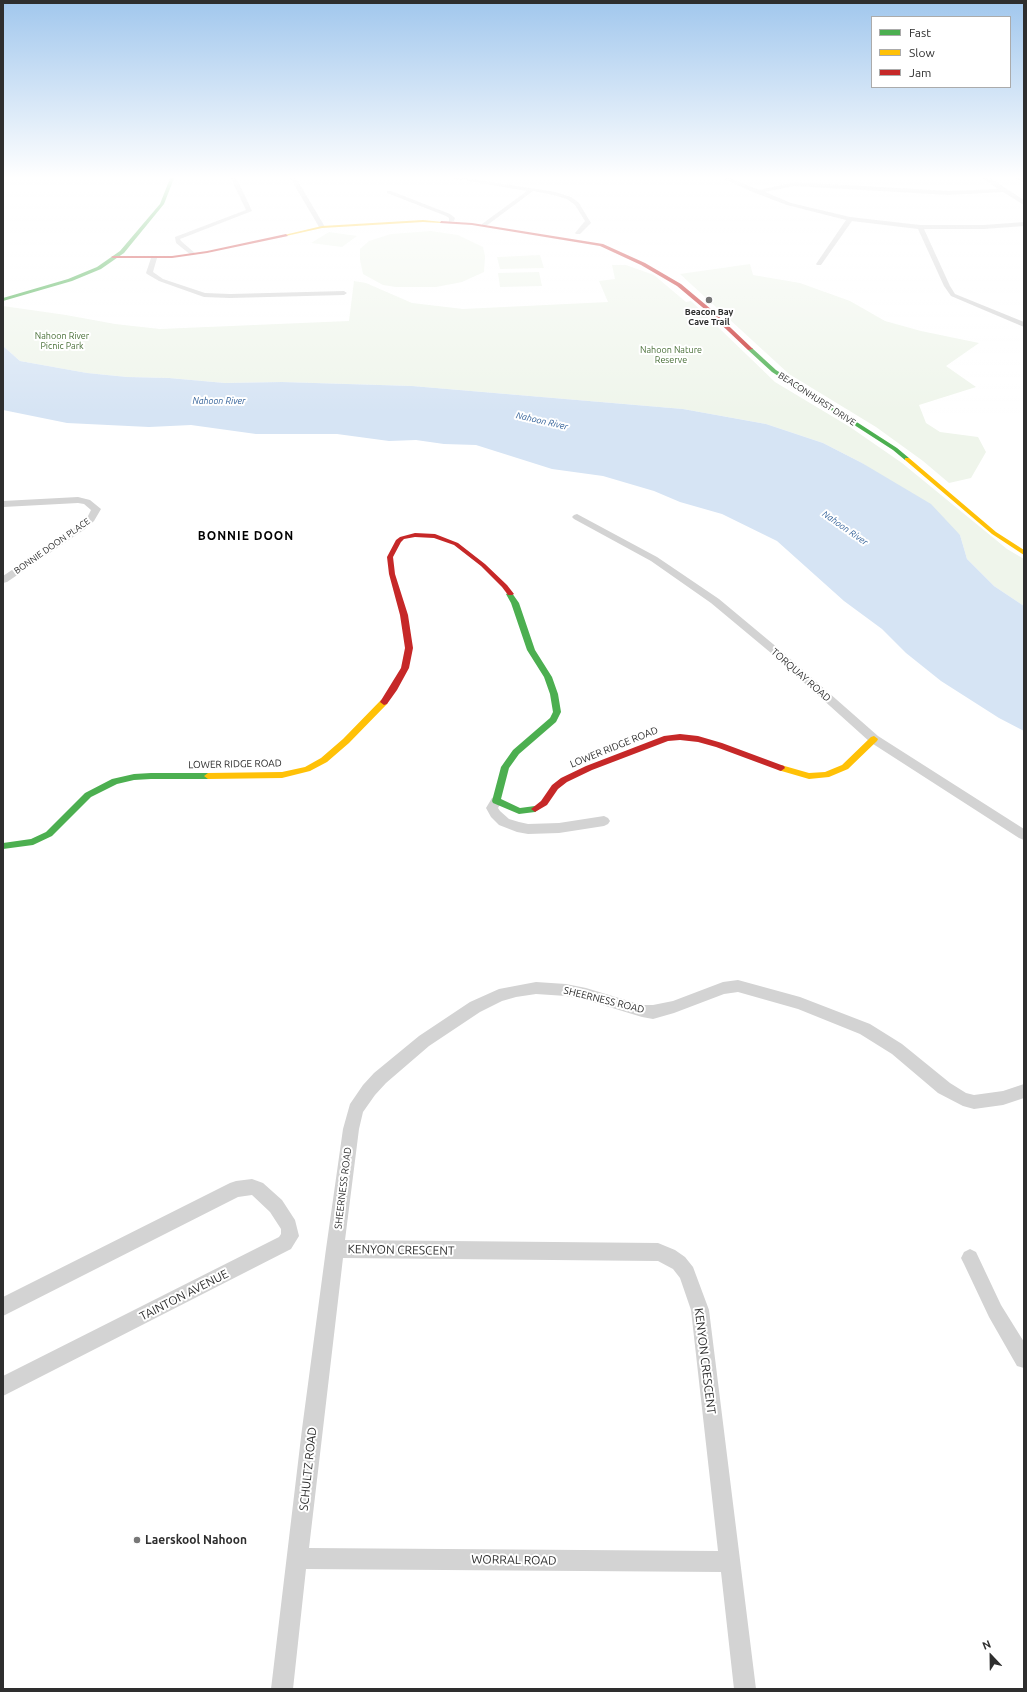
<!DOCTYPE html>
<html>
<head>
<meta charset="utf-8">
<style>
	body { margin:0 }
	#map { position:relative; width:1027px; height:1692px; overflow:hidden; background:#fff; font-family:Ubuntu,sans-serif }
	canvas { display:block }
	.frame { position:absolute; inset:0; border:4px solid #2e2e2e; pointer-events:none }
	.legend { position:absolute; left:871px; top:16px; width:140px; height:72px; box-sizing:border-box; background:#fff; border:1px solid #ababab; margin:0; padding:5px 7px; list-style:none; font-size:12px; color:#2e2e2e }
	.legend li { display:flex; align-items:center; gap:8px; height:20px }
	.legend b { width:20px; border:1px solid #ababab }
	.north { position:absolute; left:971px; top:1636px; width:40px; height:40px; -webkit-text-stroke:3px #fff; paint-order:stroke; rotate:338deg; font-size:11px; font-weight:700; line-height:16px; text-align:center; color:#2e2e2e }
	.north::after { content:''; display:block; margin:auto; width:14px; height:18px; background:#2e2e2e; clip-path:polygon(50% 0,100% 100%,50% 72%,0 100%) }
</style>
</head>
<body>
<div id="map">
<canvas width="1027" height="1692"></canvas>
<div class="frame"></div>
<ul class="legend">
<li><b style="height:5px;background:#4caf50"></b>Fast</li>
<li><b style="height:5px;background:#ffc107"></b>Slow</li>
<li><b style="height:5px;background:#c62828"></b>Jam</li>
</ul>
<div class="north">N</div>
</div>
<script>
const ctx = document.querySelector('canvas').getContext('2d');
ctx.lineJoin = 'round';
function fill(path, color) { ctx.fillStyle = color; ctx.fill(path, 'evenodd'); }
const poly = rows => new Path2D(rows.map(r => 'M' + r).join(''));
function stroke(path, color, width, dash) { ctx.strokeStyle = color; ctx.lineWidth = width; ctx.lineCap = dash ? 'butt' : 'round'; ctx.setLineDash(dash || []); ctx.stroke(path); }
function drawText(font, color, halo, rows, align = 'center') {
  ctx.font = font + ' Ubuntu,sans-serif'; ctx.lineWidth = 4; ctx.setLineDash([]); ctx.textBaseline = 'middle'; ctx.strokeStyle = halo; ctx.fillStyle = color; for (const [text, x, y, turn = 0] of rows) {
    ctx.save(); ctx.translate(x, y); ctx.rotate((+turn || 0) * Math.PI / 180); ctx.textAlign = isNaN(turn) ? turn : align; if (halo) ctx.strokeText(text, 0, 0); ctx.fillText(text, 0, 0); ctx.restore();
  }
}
const green = poly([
	[431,231,458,235,483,247,485,256,484,272,462,282,436,287,396,287,383,285,363,274,360,260,360,249,369,241,391,234],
	[329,232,357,236,342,247,311,243],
	[540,255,544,268,500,269,497,257],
	[750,264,753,275,800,283,850,301,885,321,921,331,979,343,946,366,976,387,919,405,926,423,940,432,978,437,986,452,971,478,949,483,923,461,876,427,789,374,680,274],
	[612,265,626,265,654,275,686,302,691,301,775,382,850,427,902,463,1007,549,1024,559,1024,606,994,586,967,559,960,535,862,463,823,443,766,424,683,409,412,386,282,382,225,383,169,378,127,377,87,373,20,361,3,346,3,306,66,315,115,324,160,329,349,321,354,281,366,283,412,303,463,309,608,302,599,281,615,279],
	[539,272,542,286,500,287,498,273]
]);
const water = poly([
	[3,346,20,361,87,373,127,377,169,378,225,383,282,382,412,386,683,409,766,424,823,443,862,463,931,504,960,535,967,559,994,586,1024,606,1024,731,999,718,941,681,906,653,882,629,844,601,777,541,722,514,680,502,654,491,603,476,552,469,476,445,444,444,416,440,389,441,337,434,256,434,191,425,149,427,67,423,3,410]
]);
const street = poly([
	[289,176,295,176,325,227,324,228,319,227,289,176],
	[438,176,452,176,556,192,571,197,579,203,591,223,580,234,576,234,575,233,585,221,575,205,567,199,553,195,533,191,486,226,482,226,482,224,527,191,438,176],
	[717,176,725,176,759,190,794,182,949,191,998,189,980,176,987,176,1024,200,1024,205,1003,192,949,195,794,186,765,192,791,203,850,217,920,225,984,225,1024,222,1024,226,984,229,924,229,950,286,955,294,1024,322,1024,327,951,296,944,286,918,229,852,221,821,265,817,265,816,264,846,220,787,205,755,193,717,176],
	[1012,176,1019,176,1024,179,1024,183,1012,176],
	[232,178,237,179,252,211,180,239,181,241,196,254,191,255,176,243,175,237,246,210,231,179,232,178],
	[387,191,391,191,450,214,455,218,454,221,449,222,449,218,446,216,387,193,387,191],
	[154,256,157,258,153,272,163,279,205,293,230,294,344,291,347,293,344,295,230,298,204,297,159,281,147,274,146,273,151,258,154,256],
	[78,497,90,500,101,509,94,521,85,529,7,582,3,583,3,576,79,525,87,518,91,510,84,504,78,503,3,507,3,501,78,497],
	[577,514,657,557,719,599,779,649,878,736,1024,829,1024,840,1019,838,870,742,771,653,711,603,651,561,574,519,572,517,574,515,577,514],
	[496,796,500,798,502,801,498,808,500,811,509,819,519,822,528,824,559,823,604,816,608,818,610,821,608,824,604,826,559,833,528,834,517,832,499,825,491,817,486,808,492,798,496,796],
	[738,980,800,997,870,1024,902,1044,950,1083,966,1093,974,1095,1003,1091,1024,1084,1024,1098,1003,1105,974,1109,963,1106,938,1093,892,1054,860,1034,798,1009,738,992,724,994,674,1013,653,1019,642,1017,586,1000,566,996,536,994,516,997,502,1001,480,1012,429,1046,386,1083,375,1095,363,1112,359,1129,345,1240,658,1243,675,1250,685,1257,693,1267,709,1310,756,1689,734,1689,721,1572,306,1569,293,1689,271,1689,302,1429,326,1249,343,1129,350,1104,363,1085,374,1073,419,1036,470,1002,499,989,536,982,566,984,586,988,642,1005,653,1005,673,1001,723,982,738,980],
	[343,1258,658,1261,673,1269,680,1278,691,1310,718,1551,309,1548,343,1258],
	[252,1179,263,1183,282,1200,295,1220,299,1236,291,1249,3,1396,3,1376,279,1237,281,1234,281,1229,270,1212,252,1195,238,1197,3,1316,3,1297,230,1183,236,1181,252,1179],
	[970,1249,976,1252,1001,1305,1024,1342,1024,1368,1017,1366,989,1317,964,1264,961,1258,964,1252,970,1249]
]);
const fast = poly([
	[171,176,175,176,164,204,124,253,101,269,72,281,3,301,3,298,68,279,97,267,120,251,160,204,171,176],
	[748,348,752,348,776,370,897,448,909,458,909,460,905,460,893,450,772,372,748,350,748,348],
	[510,592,512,593,519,603,535,650,552,677,558,694,561,712,556,722,519,754,509,768,501,799,520,808,535,806,539,809,535,812,519,814,493,803,492,801,501,767,513,750,550,718,553,712,550,694,544,677,527,650,511,603,506,594,510,592],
	[151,773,208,773,212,776,208,779,151,779,134,780,117,784,91,797,52,836,33,845,3,849,3,843,31,839,46,832,85,793,112,779,134,774,151,773]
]);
const slow = poly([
	[423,220,443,222,441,223,423,222,322,228,286,236,284,235,322,226,423,220],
	[905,458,909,458,996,532,1024,550,1024,555,992,534,905,460,905,458],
	[384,699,388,702,387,704,349,743,327,762,310,771,282,778,208,779,204,776,208,773,282,772,305,767,321,758,343,739,381,700,384,699],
	[874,736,878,739,877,741,848,769,829,777,809,779,778,770,777,768,781,765,809,773,825,772,842,765,871,737,874,736]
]);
const jam = poly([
	[441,221,472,223,603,244,645,263,681,284,712,310,753,349,748,350,708,312,677,286,641,265,600,246,472,225,440,223,441,221],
	[286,234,288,236,207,253,172,258,113,258,111,257,113,256,172,256,207,251,286,234],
	[415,533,435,534,458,543,485,564,507,585,514,594,512,595,508,595,502,587,481,566,454,545,434,538,415,537,404,539,401,542,393,557,395,574,408,615,413,648,409,668,397,690,387,704,384,705,380,702,401,668,405,648,400,615,389,574,387,557,396,540,400,537,415,533],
	[680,734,698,736,722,743,784,766,785,768,781,771,778,770,716,747,698,742,680,740,668,741,592,770,567,782,558,789,547,805,535,812,531,809,541,801,552,785,561,778,586,766,664,736,680,734]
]);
const markers = [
	[709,300,4,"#777"],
	[137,1540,4,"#777"]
];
const farPoinames = [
	["Beacon Bay",709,312],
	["Cave Trail",709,322]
];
const farParknames = [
	["Nahoon River",62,336],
	["Picnic Park",62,346],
	["Nahoon Nature",671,350],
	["Reserve",671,360]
];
const farStreetnames = [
	["BEACONHURST DRIVE",817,399,33],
	["BONNIE DOON PLACE",52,546,-35]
];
const farWaternames = [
	["Nahoon River",219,401],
	["Nahoon River",542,421,13],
	["Nahoon River",845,528,35]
];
const streetNames = [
	["TORQUAY ROAD",801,675,41],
	["LOWER RIDGE ROAD",614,747,-22],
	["LOWER RIDGE ROAD",235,764,-1],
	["SHEERNESS ROAD",604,1000,14],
	["SHEERNESS ROAD",343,1188,-83]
];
const farDistrictnames = [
	["BONNIE DOON",246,536]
];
const nearStreetnames = [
	["KENYON CRESCENT",401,1250,1],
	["TAINTON AVENUE",184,1295,-27],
	["KENYON CRESCENT",705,1361,83],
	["SCHULTZ ROAD",308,1469,-84],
	["WORRAL ROAD",514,1560,1]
];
const nearPoinames = [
	["Laerskool Nahoon",145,1540]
];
fill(green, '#eff5eb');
fill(water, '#d6e4f4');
fill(street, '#d3d3d3');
fill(fast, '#4caf50');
fill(slow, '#ffc107');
fill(jam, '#c62828');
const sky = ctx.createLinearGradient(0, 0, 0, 413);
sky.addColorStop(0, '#a1c7ed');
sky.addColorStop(0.43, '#fff');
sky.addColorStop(1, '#ffffff00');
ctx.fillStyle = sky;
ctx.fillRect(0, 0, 1027, 413);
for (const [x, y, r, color] of markers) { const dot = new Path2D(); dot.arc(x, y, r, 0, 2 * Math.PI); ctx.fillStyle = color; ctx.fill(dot); stroke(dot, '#fff', 1.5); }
drawText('bold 9px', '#2e2e2e', '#fff', farPoinames);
drawText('9px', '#486f37', '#fff', farParknames);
drawText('9px', '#2e2e2e', '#fff', farStreetnames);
drawText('italic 9px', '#346299', '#fff', farWaternames);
drawText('10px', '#2e2e2e', '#fff', streetNames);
ctx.letterSpacing = '1px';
drawText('bold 12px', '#000', '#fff', farDistrictnames);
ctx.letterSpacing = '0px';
drawText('12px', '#2e2e2e', '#fff', nearStreetnames);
drawText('bold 12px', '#2e2e2e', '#fff', nearPoinames, 'left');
</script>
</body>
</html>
